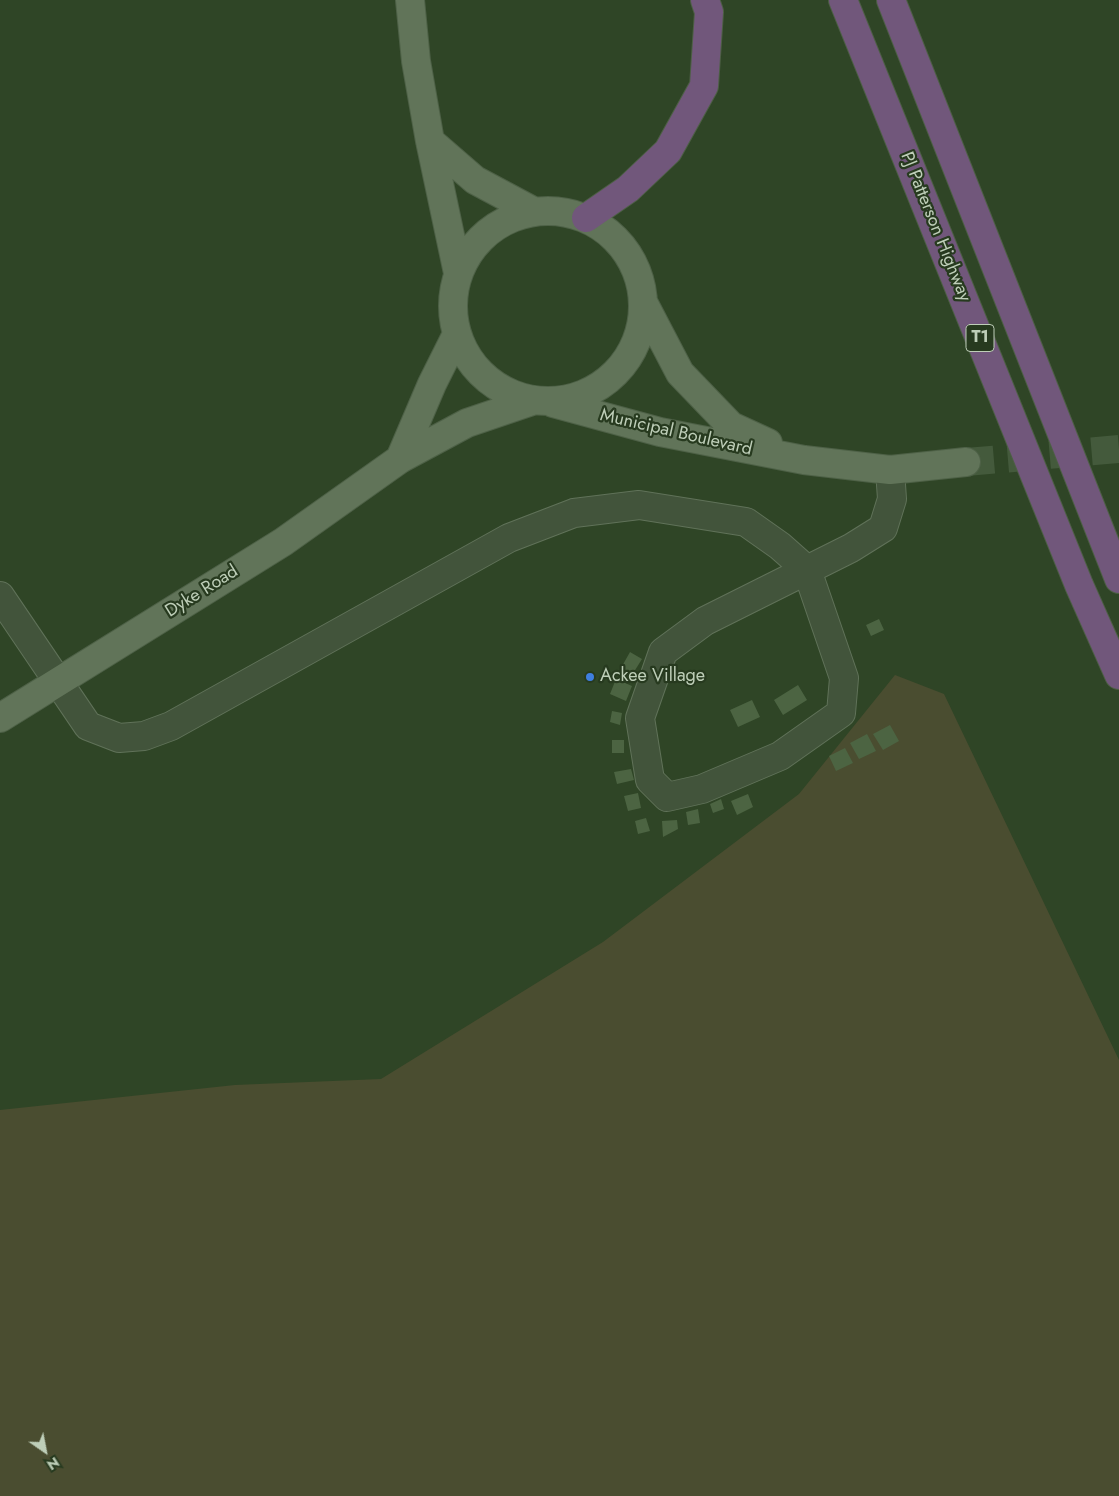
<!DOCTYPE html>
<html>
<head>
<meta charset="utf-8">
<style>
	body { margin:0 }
	#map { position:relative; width:1119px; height:1496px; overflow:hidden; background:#2f4526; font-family:Jost,sans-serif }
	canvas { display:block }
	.north { position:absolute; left:20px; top:1426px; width:50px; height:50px; -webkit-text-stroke:4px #273a1f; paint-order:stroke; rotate:147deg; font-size:14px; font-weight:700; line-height:20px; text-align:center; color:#beceb8 }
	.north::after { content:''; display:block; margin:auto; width:18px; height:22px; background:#beceb8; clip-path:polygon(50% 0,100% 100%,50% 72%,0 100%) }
</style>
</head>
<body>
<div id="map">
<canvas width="1119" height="1496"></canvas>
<div class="north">N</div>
</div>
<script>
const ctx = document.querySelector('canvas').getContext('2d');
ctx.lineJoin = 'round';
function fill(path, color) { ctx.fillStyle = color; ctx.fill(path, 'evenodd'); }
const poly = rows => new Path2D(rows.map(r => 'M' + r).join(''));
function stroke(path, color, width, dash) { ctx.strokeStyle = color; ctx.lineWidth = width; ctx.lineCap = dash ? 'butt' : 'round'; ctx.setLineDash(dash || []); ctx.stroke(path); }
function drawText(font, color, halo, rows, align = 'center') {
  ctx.font = font + ' Jost,sans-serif'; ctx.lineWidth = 4.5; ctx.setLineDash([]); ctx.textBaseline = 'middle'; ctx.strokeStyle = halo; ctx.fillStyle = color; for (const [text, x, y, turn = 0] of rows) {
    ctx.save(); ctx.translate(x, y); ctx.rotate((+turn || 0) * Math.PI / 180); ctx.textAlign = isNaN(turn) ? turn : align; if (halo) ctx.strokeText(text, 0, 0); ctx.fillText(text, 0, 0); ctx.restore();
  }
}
const green = poly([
	[895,675,944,694,1119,1060,1119,1496,0,1496,0,1110,235,1085,381,1079,603,942,799,794]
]);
const building = poly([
	[879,619,884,630,871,636,866,625],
	[630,652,642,659,632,675,621,668],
	[616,679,632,686,626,701,610,694],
	[798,685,807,700,783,715,774,700],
	[752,700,760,717,738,727,730,710],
	[612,711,622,713,620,725,610,722],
	[890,725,899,741,883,750,873,734],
	[867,734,876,751,859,759,850,743],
	[612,740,624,740,624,753,612,753],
	[845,748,853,763,836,771,829,756],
	[631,769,634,780,617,784,614,772],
	[638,793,641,808,628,811,624,796],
	[748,794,753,807,737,815,731,801],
	[721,799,724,809,713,813,710,804],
	[698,809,700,823,688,825,686,812],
	[646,818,650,831,638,834,635,821],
	[677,820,678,829,663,837,662,821]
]);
const majorTunnel = poly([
	[966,462,1119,449]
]);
const minor = poly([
	[0,596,88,726,119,738,144,736,171,726,509,538,574,513,639,505,746,522,780,546,807,570,844,678,841,713,780,756,702,789,667,797,650,780,640,718,663,652,705,621,851,548,883,528,892,499,890,470]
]);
const major = poly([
	[410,0,416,61,430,141,458,273],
	[430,141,475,180,533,211],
	'453 306a95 95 0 1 1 190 0a95 95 0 1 1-190 0Z',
	[644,304,680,373,731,426,768,443],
	[553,403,660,432,804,460,890,470,966,462],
	[400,459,432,384,456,336],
	[0,718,283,542,400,459,467,423,532,401]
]);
const highway = poly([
	[843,0,1079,585,1119,675],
	[891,0,1119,579],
	[586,218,628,189,668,151,704,86,709,12,705,0]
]);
const markers = [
	[590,677,5,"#3f7fe0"]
];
const shields = [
	[980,338,28]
];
const shieldNames = [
	["T1",980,338]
];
const streetNames = [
	["PJ Patterson Highway",935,227,68],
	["Municipal Boulevard",676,433,13],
	["Dyke Road",202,592,-32]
];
const poiNames = [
	["Ackee Village",600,677]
];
fill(green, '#4a4d30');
fill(building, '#4c6442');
stroke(majorTunnel, '#445a3c', 28, [28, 14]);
stroke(minor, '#607259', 30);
stroke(major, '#4e6147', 30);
stroke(highway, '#4d5f45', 30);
stroke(minor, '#42543b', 28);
stroke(major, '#617459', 28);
stroke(highway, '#71577b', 28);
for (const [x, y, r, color] of markers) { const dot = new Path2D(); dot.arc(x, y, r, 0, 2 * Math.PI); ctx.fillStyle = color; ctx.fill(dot); stroke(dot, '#273a1f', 2); }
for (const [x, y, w] of shields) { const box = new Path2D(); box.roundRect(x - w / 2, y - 13.5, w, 27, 4); ctx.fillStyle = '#273a1f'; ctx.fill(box); stroke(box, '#beceb8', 1); }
drawText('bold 16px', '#beceb8', null, shieldNames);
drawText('18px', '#beceb8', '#273a1f', streetNames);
drawText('18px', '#beceb8', '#273a1f', poiNames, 'left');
</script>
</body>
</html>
